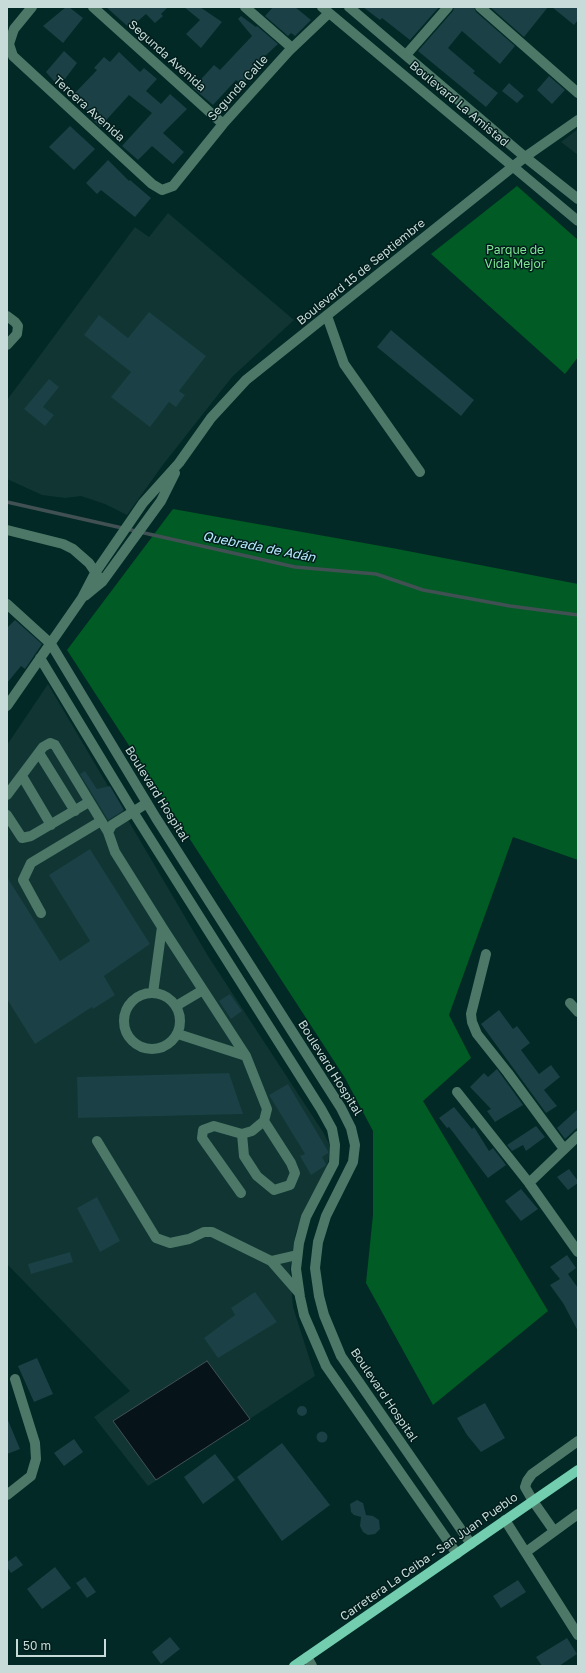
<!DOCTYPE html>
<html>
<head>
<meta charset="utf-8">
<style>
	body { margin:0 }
	#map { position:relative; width:585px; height:1673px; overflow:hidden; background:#022926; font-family:"Golos Text",sans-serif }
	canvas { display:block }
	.frame { position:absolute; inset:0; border:8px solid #c7dbd9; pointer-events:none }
	.scale { position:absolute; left:16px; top:1639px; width:90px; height:18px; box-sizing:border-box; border:2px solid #c7dbd9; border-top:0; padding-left:5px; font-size:12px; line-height:14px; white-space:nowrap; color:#c7dbd9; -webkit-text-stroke:3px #021e1c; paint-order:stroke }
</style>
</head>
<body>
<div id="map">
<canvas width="585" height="1673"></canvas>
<div class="frame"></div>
<div class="scale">50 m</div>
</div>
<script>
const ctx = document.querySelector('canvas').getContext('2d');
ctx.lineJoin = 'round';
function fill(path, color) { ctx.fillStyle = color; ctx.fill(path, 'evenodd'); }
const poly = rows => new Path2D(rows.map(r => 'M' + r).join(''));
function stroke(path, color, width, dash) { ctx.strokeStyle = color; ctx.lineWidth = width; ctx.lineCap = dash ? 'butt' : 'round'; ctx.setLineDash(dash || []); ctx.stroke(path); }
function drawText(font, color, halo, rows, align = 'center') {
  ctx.font = font + ' "Golos Text",sans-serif'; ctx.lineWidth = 3; ctx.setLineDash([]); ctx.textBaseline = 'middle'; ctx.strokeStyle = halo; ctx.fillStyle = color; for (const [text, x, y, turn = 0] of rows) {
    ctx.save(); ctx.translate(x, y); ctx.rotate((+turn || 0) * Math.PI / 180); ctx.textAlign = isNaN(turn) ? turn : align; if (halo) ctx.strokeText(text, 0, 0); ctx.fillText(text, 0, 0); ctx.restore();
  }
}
const built = poly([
	[578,129,578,155,561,142],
	[168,213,294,320,232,377,162,466,127,515,105,504,81,496,65,498,42,495,7,479,7,400,135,227,149,237],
	[48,684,208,956,323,1132,331,1148,327,1167,307,1206,296,1232,290,1269,293,1307,315,1376,148,1486,94,1417,130,1391,7,1264,7,745]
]);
const green = poly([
	[517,186,578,240,578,357,565,374,431,254],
	[173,509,392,548,578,584,578,860,513,837,449,1015,471,1058,423,1101,548,1311,433,1405,366,1283,373,1215,373,1131,345,1078,67,650]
]);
const water = poly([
	[207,1361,250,1419,156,1480,113,1421,207,1361]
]);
const stream = poly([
	[7,502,295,567,376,574,423,590,510,606,578,615]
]);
const building = poly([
	[66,7,69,7,83,18,63,43,43,26],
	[106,7,168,7,161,14,163,16,155,23,146,14,138,21,133,31],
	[184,7,200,7,222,22,201,48,186,34,200,20],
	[273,7,295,7,311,20,295,36,291,33,288,36,265,16],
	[363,7,439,7,410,40,382,18,380,20],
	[454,7,474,7,476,12,515,46,500,64,462,31,448,48,475,71,473,73,498,93,486,107,418,51,453,11],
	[490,7,548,7,524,37],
	[552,7,578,7,578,20,574,25],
	[241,16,256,27,257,26,278,44,249,71,251,74,242,85,236,80,213,105,193,88,214,65,220,70,252,36,238,19],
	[64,51,77,63,59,87,46,72],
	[119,52,140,72,144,68,157,79,146,91,161,104,170,94,187,109,163,133,184,152,173,164,152,146,138,160,122,146,152,113,129,95,100,127,91,118,93,116,72,96,97,70,94,68,104,57,110,62],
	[549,76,565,90,552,104,537,90],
	[509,83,524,96,517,103,502,91],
	[70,126,95,149,74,170,49,147],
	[108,160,129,181,130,180,151,198,135,217,101,190,97,194,86,183],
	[149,312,206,356,179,391,185,395,176,407,169,402,150,427,111,397,131,372,84,335,99,315,128,338],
	[391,330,474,400,461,416,377,347],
	[49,379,59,387,43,407,54,415,45,426,24,409],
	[15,620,42,644,25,669,21,666,7,683,7,628],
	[85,771,97,789,110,786,124,810,108,820,80,774],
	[90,849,150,944,104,976,115,995,93,1009,92,1007,35,1044,7,999,7,877,60,961,90,941,49,875],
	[230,994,242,1011,231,1019,219,1001],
	[499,1010,513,1029,517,1026,530,1043,521,1050,539,1074,551,1065,560,1077,544,1090,557,1106,546,1113,481,1024],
	[497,1069,523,1105,495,1122,487,1111,491,1109,470,1087,484,1073,488,1077],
	[229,1073,243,1114,78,1118,77,1077],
	[288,1084,328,1151,328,1153,322,1157,326,1164,325,1166,311,1175,300,1156,305,1154,269,1095],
	[454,1107,472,1129,474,1127,489,1151,493,1148,506,1165,488,1178,449,1127,447,1128,439,1118],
	[578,1109,578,1127,565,1139,557,1128],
	[536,1126,545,1137,526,1151,523,1145,512,1151,507,1145],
	[569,1169,578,1181,578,1183,568,1190,557,1177],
	[521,1189,538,1209,521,1221,505,1201],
	[97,1197,120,1241,100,1252,77,1208],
	[70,1252,73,1262,31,1274,28,1264],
	[567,1255,576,1268,568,1274,578,1288,578,1331,563,1303,550,1285,560,1279,550,1267],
	[255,1292,277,1322,218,1358,204,1338,235,1315,231,1308],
	[37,1358,53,1394,34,1402,18,1366],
	[485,1403,505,1438,481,1452,467,1435,457,1418],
	'297 1411a5 5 0 1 1 10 0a5 5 0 1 1-10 0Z',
	[7,1418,20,1449,7,1454],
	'316.5 1437a5.5 5.5 0 1 1 11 0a5.5 5.5 0 1 1-11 0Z',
	[74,1439,83,1452,64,1466,54,1453],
	[282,1443,330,1505,282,1541,237,1477],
	[215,1454,235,1480,203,1504,184,1477],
	[357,1500,363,1503,366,1515,373,1516,379,1520,380,1529,375,1534,368,1535,363,1532,360,1526,361,1517,354,1515,351,1512,350,1504],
	[16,1556,23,1565,11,1573,7,1567,7,1562],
	[55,1567,71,1588,42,1609,27,1589],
	[85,1577,96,1592,87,1598,76,1583],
	[518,1580,526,1592,501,1608,493,1596],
	[170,1637,180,1649,161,1664,152,1652],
	[567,1638,577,1654,559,1666,542,1666,536,1657]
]);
const minor = poly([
	[32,7,14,29,9,44,13,56,152,184,162,190,173,186,223,124,289,51,329,13],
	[93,7,223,124],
	[245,7,292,48],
	[322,7,578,221],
	[349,7,525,157,578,199],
	[480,7,578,93],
	[406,55,448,7],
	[7,316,15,322,18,326,17,334,7,345],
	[327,316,344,364,420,472],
	[7,530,63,544,73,549,89,563,98,576],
	[85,596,102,582,161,501,175,473],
	[7,604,51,644,156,818,341,1108,351,1128,355,1145,353,1162,326,1216,318,1242,315,1268,319,1296,324,1315,341,1356,471,1544],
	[40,658,137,818,321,1109,332,1129,335,1145,334,1163,306,1217,299,1243,296,1269,300,1297,304,1315,326,1366,457,1554],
	[7,706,82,598,95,573,143,503,179,463,211,418,246,380,525,157,578,120],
	[39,753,75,811],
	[22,776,51,825],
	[7,795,43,747,50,743,55,745,108,832],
	[147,803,112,825,108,832,115,852,162,927,153,993],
	[7,815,22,838,31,836,89,802],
	[41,913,23,880,31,863,101,821],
	[162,927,246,1056,267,1109,264,1121,252,1131,242,1134,214,1126,203,1130,202,1138,241,1193],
	[486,954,471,1014,472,1022,477,1034,508,1073,564,1149],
	'124 1021a28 28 0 1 1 56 0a28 28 0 1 1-56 0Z',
	[570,1003,578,1012],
	[176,1006,203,990],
	[178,1034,246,1056],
	[457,1092,529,1183,578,1252],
	[242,1134,244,1156,257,1176,274,1190,290,1185,295,1173,291,1163,264,1121],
	[97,1141,156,1238,170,1243,189,1239,204,1232,212,1232,271,1261,297,1255],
	[529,1183,578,1136],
	[271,1261,299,1293],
	[7,1495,31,1476,36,1459,35,1443,15,1379],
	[505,1520,578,1635],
	[554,1531,533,1501,525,1487,527,1481,532,1474,578,1441],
	[526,1552,578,1514],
	[307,1657,312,1666]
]);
const major = poly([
	[294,1666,578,1470]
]);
const streetNames = [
	["Segunda Avenida",167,56,42],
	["Segunda Calle",238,88,-48],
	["Boulevard La Amistad",459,104,40],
	["Tercera Avenida",89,109,42],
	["Boulevard 15 de Septiembre",361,272,-39],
	["Boulevard Hospital",157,794,58],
	["Boulevard Hospital",330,1068,58],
	["Boulevard Hospital",384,1395,56],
	["Carretera La Ceiba - San Juan Pueblo",429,1557,-35]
];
const parkNames = [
	["Parque de",515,250],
	["Vida Mejor",515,264]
];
const waterNames = [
	["Quebrada de Adán",259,547,11]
];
fill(built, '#103532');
fill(green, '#005b24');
fill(water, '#06141a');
stroke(water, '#405053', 1);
stroke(stream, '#405053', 3.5);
fill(building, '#1b4045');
stroke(minor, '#4d7868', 10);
stroke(major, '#72ceae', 10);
drawText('12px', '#c7dbd9', '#021e1c', streetNames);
drawText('12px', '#7fe695', '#021e1c', parkNames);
drawText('italic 13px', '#b6e8fe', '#021e1c', waterNames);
</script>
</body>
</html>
